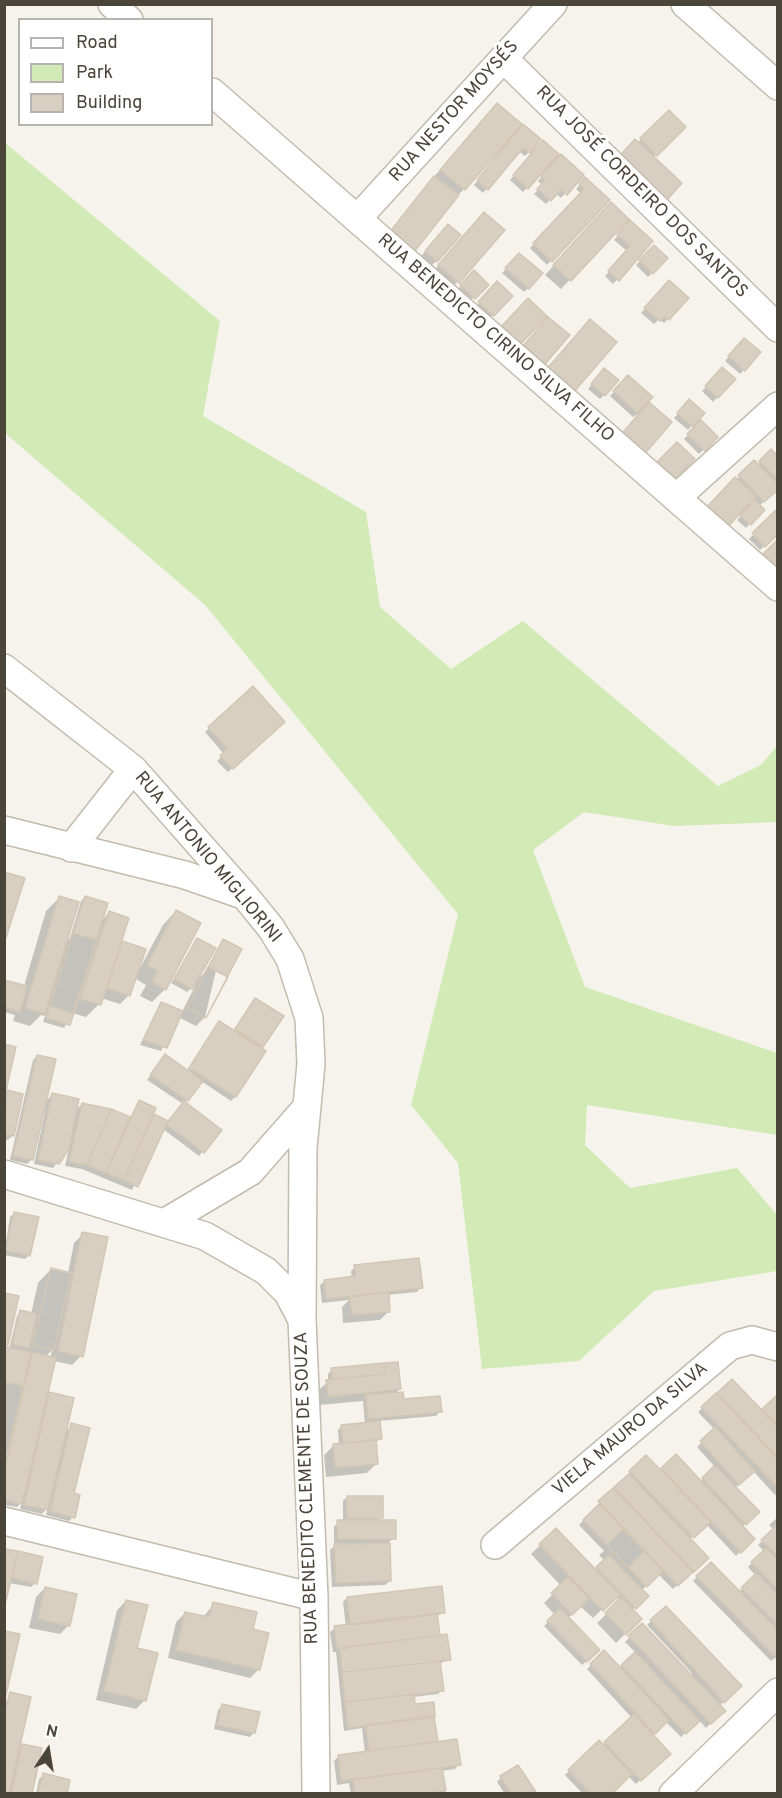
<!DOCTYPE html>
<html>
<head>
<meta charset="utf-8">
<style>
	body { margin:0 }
	#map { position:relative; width:782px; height:1798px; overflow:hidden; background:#f6f3ec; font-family:Overpass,sans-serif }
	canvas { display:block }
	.frame { position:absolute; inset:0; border:6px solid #4b4439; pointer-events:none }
	.legend { position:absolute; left:18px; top:18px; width:195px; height:108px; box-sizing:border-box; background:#fff; border:2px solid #b7b4b0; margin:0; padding:8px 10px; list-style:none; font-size:18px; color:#4b4439 }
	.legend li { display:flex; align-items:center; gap:12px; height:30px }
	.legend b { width:30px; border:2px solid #b7b4b0 }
	.north { position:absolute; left:18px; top:1720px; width:60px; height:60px; -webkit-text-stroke:4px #fff; paint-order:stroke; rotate:12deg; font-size:16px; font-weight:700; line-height:24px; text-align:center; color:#4b4439 }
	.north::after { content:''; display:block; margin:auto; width:21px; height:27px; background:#4b4439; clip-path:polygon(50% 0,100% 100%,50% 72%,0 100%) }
</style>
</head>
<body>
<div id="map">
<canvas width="782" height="1798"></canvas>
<div class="frame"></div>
<ul class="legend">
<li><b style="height:8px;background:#fff"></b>Road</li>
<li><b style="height:16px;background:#d2eab5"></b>Park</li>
<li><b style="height:16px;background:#d8cfc1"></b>Building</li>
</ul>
<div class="north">N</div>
</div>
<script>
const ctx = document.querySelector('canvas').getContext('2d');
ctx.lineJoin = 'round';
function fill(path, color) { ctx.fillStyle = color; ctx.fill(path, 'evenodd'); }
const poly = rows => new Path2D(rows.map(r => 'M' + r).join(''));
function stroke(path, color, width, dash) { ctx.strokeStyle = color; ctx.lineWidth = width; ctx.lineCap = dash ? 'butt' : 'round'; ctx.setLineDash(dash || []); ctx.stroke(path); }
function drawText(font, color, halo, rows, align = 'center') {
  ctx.font = font + ' Overpass,sans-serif'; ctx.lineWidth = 6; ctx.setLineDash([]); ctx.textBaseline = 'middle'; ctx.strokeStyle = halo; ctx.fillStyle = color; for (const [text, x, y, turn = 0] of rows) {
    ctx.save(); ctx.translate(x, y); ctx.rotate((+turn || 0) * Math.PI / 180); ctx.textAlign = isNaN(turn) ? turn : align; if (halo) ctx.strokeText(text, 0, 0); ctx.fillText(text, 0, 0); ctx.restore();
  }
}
const green = poly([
	[4,142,220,321,203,416,366,512,380,607,451,669,523,621,718,786,761,765,777,746,777,822,674,826,584,812,533,850,585,987,777,1053,777,1135,587,1105,585,1145,630,1188,737,1168,777,1215,777,1271,654,1291,579,1361,482,1369,458,1163,411,1105,458,914,205,605,5,433]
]);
const shadow = poly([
	[497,105,464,189,455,198,381,243,425,187],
	[669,112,684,127,653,158,637,143],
	[519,130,529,152,525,156,518,151,483,193,474,185],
	[539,146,527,188,523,192,510,180],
	[557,160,582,175,561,198,556,193,546,204,534,194,542,185,538,181],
	[585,179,607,200,547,265,530,248,581,194,576,189],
	[602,213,627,219,561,289,545,275],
	[630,222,651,241,613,284,605,276,627,251,614,240],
	[476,223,503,230,449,291,430,275],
	[439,235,436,261,427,270,417,261],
	[654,247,666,258,648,277,636,265],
	[515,259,528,288,524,292,502,273],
	[474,273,487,285,469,302,457,290],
	[665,286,687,298,664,323,659,319,654,324,641,313],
	[489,292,493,315,484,324,471,312],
	[740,344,744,370,740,374,725,361],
	[723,369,734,379,713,402,702,391],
	[600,374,604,395,600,399,588,389],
	[628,377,646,402,670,422,641,412,633,417,610,396],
	[690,401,703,413,688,430,674,418],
	[701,422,716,437,699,454,684,439],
	[771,451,778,458,778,488,759,506,763,510,746,528,737,520,755,501,736,480,754,462,757,465],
	[776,512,778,532,760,550,749,539],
	[253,688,283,722,228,772,217,761,224,754,205,732],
	[85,897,101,921,109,913,117,949,123,943,139,970,163,925,176,911,165,989,152,1002,140,996,146,985,134,978,129,995,120,1004,101,998,99,1004,86,1017,72,1013,64,1028,43,1022,45,1016,41,1015,30,1026,13,1021,15,1015,4,1012,4,981,24,986,46,911,59,898,65,944,70,938,81,901],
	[197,940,196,981,204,973,223,941,205,1017,196,1026,178,1017,161,1051,140,1045,161,1003,182,1012,196,984,187,992,171,983],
	[251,1004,262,1046,260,1048,264,1051,235,1097,231,1101,201,1081,184,1103,219,1130,199,1156,163,1129,132,1190,82,1169,65,1166,70,1144,53,1168,34,1164,45,1112,43,1112,31,1160,27,1164,10,1160,33,1060,37,1056,45,1102,52,1095,75,1111,82,1104,129,1119,139,1102,152,1115,168,1122,183,1104,147,1080,161,1061,187,1071,215,1027,233,1032],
	[4,1045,5,1091,21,1095,12,1136,8,1140,4,1139],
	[15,1213,29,1255,25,1259,4,1255,10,1217],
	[83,1234,81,1356,72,1365,54,1361,45,1399,50,1394,64,1433,72,1425,73,1517,69,1521,46,1515,48,1507,42,1514,20,1509,22,1502,17,1507,4,1505,4,1350,9,1349,17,1316,21,1311,31,1314,38,1283,51,1269,68,1273,74,1243],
	[52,1350,50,1358,45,1357],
	[355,1267,421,1287,417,1292,387,1295,389,1311,380,1320,343,1323,342,1307,349,1300,322,1303,320,1285,325,1281,352,1278,351,1271],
	[397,1364,400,1389,395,1394,403,1401,440,1411,436,1416,378,1421,381,1439,374,1443,376,1464,367,1473,326,1477,324,1455,333,1446,339,1445,338,1430,342,1426,365,1424,363,1401,319,1405,317,1391,328,1382,328,1374,332,1370],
	[732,1381,761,1412,778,1396,778,1493,775,1495,753,1471,735,1488,758,1512,742,1527,753,1539,736,1556,706,1524,689,1540,707,1558,673,1589,658,1574,642,1590,647,1596,632,1610,640,1619,616,1643,597,1623,620,1601,616,1596,593,1618,580,1606,568,1618,598,1650,582,1665,544,1626,555,1615,544,1603,561,1586,531,1554,556,1530,594,1571,605,1561,599,1555,604,1551,579,1525,630,1472,660,1472,676,1456,700,1482,715,1467,697,1447,715,1430,698,1412],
	[347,1497,381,1517,377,1521,394,1538,389,1542,390,1581,385,1585,332,1587,330,1550,338,1543,334,1543,334,1526,343,1522,343,1501],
	[778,1517,778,1655,771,1661,693,1581,711,1564,739,1592,756,1576,748,1567,764,1551,758,1545,774,1530,769,1525],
	[4,1550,41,1558,35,1583,31,1587,9,1583],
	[45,1588,69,1625,60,1634,29,1628,36,1597],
	[347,1598,443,1612,436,1617,439,1637,449,1659,439,1664,442,1690,438,1694,413,1697,414,1706,432,1704,436,1743,459,1764,455,1769,441,1771,446,1794,351,1794,349,1783,337,1785,334,1761,338,1757,365,1753,362,1728,344,1731,336,1652,333,1652,330,1632,335,1628,346,1627,343,1602],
	[126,1601,145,1700,136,1709,96,1700,117,1610],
	[214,1604,251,1630,259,1669,250,1678,168,1658,176,1622,185,1613,203,1617],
	[666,1608,739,1686,719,1706,724,1711,706,1728,699,1720,681,1737,666,1722,651,1735,668,1754,636,1784,628,1776,610,1794,583,1794,565,1775,599,1742,603,1745,632,1718,587,1669,604,1652,619,1668,636,1653,625,1642,642,1625,690,1676,692,1673,647,1625],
	[10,1694,17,1750,22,1746,31,1794,4,1794,4,1705],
	[223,1705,254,1732,250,1737,214,1729,218,1710],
	[44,1775,65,1794,36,1794,39,1779],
	[501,1777,535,1794,505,1794,497,1782]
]);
const building = poly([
	[497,103,522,124,465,190,440,170,497,103],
	[669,110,686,127,657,156,640,138,669,110],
	[523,124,541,139,530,153,523,148,488,190,477,180,523,124],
	[635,139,682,183,666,201,614,162,635,139],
	[543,140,559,154,528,189,513,175,543,140],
	[561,154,584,175,567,195,561,190,551,201,537,189,545,180,541,176,561,154],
	[434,176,459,195,414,252,389,233,434,176],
	[585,177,610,200,552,262,533,243,584,189,579,184,585,177],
	[611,202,629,219,571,281,553,265,611,202],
	[484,212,505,230,459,283,438,265,484,212],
	[630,220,653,241,619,281,608,271,630,246,617,235,630,220],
	[448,224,461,235,437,262,425,251,448,224],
	[654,245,668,258,653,274,639,260,654,245],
	[519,253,543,273,529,289,505,268,519,253],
	[474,270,489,285,475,299,460,285,474,270],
	[669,280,689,298,669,320,665,316,660,321,644,308,669,280],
	[497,281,513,296,494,316,478,302,497,281],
	[528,298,547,316,517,348,497,331,528,298],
	[548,317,570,335,540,370,518,352,548,317],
	[590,319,617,342,573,393,546,370,590,319],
	[744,338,761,352,745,371,728,356,744,338],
	[722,367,736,379,718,398,705,386,722,367],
	[604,368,619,380,605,396,591,384,604,368],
	[628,375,653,397,637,413,613,391,628,375],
	[689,399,705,413,693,427,677,413,689,399],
	[649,402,672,422,642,457,619,437,649,402],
	[701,420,718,437,705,451,687,434,701,420],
	[677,442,695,459,673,480,652,467,677,442],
	[771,449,778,456,778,480,759,461,771,449],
	[754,460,778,484,778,490,764,502,738,475,754,460],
	[735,477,756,496,725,530,704,510,735,477],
	[755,500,765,510,751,525,740,515,755,500],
	[776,510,778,534,765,547,752,533,776,510],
	[778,539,778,575,758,559,778,539],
	[253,686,285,722,233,769,220,756,227,749,208,727,253,686],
	[4,872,25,878,4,944,4,872],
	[59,896,79,902,45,1014,25,1008,59,896],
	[85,896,108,903,70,1025,46,1018,85,896],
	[176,910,201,923,166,990,152,982,158,971,147,965,176,910],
	[109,911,129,918,101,1005,80,999,109,911],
	[73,933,97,940,73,1013,50,1006,73,933],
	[197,938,216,948,192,989,174,979,197,938],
	[223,939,242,949,206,1018,187,1008,223,939],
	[122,941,146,949,130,996,107,988,122,941],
	[208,967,228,977,206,1018,187,1008,208,967],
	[4,980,27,986,20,1012,4,1007,4,980],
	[255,998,284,1016,263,1047,235,1029,255,998],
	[161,1002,183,1011,167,1048,143,1040,161,1002],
	[219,1021,266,1051,236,1097,189,1068,219,1021],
	[4,1044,16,1047,4,1099,4,1044],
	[165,1054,203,1081,188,1101,150,1075,165,1054],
	[37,1055,56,1059,33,1160,13,1156,37,1055],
	[7,1090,23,1094,14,1136,4,1134,7,1090],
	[52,1093,79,1099,69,1149,59,1164,38,1160,52,1093],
	[139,1100,156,1108,124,1180,106,1173,139,1100],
	[184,1101,222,1130,204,1153,166,1124,184,1101],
	[82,1103,111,1109,87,1165,69,1162,82,1103],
	[111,1109,130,1117,106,1173,87,1165,111,1109],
	[154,1114,168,1121,138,1187,124,1180,154,1114],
	[14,1212,39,1217,30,1256,5,1250,14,1212],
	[82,1232,108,1237,83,1357,58,1351,82,1232],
	[419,1258,423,1288,326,1299,324,1280,356,1276,354,1265,419,1258],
	[51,1268,71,1273,54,1350,33,1345,51,1268],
	[51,1268,71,1273,54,1350,33,1345,51,1268],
	[389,1292,390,1312,352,1315,350,1297,389,1292],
	[4,1293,19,1296,8,1345,4,1344,4,1293],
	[20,1310,37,1314,29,1348,12,1344,20,1310],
	[6,1347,31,1352,4,1469,4,1354,6,1347],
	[32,1352,56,1358,22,1504,4,1500,4,1473,32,1352],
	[398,1362,401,1389,328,1397,326,1380,385,1374,384,1363,398,1362],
	[384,1363,385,1374,332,1379,331,1368,384,1363],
	[732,1379,778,1427,778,1457,717,1393,732,1379],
	[4,1382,23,1386,4,1469,4,1382],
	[49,1392,74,1398,48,1510,24,1505,49,1392],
	[403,1392,404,1399,440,1396,442,1412,368,1419,366,1395,403,1392],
	[716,1393,778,1459,778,1488,701,1407,716,1393],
	[778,1394,778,1425,762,1409,778,1394],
	[380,1421,382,1439,343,1443,341,1425,380,1421],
	[71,1423,90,1428,74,1493,80,1495,75,1518,50,1511,71,1423],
	[715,1427,755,1471,739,1485,700,1441,715,1427],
	[376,1440,378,1464,335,1468,333,1444,376,1440],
	[676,1454,755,1539,741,1553,661,1468,676,1454],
	[646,1455,711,1522,694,1538,629,1471,646,1455],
	[715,1465,760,1512,746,1525,702,1478,715,1465],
	[629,1474,709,1558,694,1572,614,1487,629,1474],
	[613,1488,693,1572,678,1586,598,1501,613,1488],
	[347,1496,383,1496,383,1518,347,1518,347,1496],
	[599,1504,663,1571,647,1587,583,1520,599,1504],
	[337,1520,396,1520,396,1539,338,1539,337,1520],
	[776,1526,778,1527,778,1556,761,1540,776,1526],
	[556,1528,620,1595,603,1611,539,1544,556,1528],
	[624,1529,645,1551,628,1567,607,1545,624,1529],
	[390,1543,391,1581,336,1583,334,1544,390,1543],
	[766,1548,778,1560,778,1590,751,1562,766,1548],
	[4,1549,18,1551,4,1609,4,1549],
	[18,1551,43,1557,37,1584,12,1578,18,1551],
	[609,1555,649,1596,636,1609,596,1567,609,1555],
	[711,1562,778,1630,776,1658,696,1576,711,1562],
	[756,1573,778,1595,778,1625,741,1588,756,1573],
	[568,1577,589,1599,572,1615,551,1593,568,1577],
	[442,1586,445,1613,350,1625,347,1597,442,1586],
	[45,1587,77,1594,70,1626,38,1619,45,1587],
	[621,1597,642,1619,626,1635,605,1613,621,1597],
	[126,1600,148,1605,137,1648,158,1653,146,1701,104,1691,126,1600],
	[213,1602,257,1612,253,1629,269,1633,260,1670,176,1650,185,1612,209,1617,213,1602],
	[666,1606,742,1686,724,1703,650,1620,666,1606],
	[560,1608,600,1650,587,1662,547,1621,560,1608],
	[437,1613,440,1635,337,1649,334,1626,437,1613],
	[642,1623,726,1711,711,1724,628,1636,642,1623],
	[4,1631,20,1634,5,1699,4,1699,4,1631],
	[447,1634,451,1660,342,1672,340,1648,447,1634],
	[604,1650,669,1720,655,1734,590,1664,604,1650],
	[635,1652,700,1721,686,1734,621,1665,635,1652],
	[440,1661,444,1691,345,1702,342,1672,440,1661],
	[10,1692,31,1697,9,1794,4,1794,4,1715,10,1692],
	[414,1694,415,1704,434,1702,435,1717,348,1728,345,1702,414,1694],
	[222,1704,260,1712,255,1733,217,1725,222,1704],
	[634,1714,671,1754,641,1781,604,1742,634,1714],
	[434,1716,438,1741,369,1751,366,1725,434,1716],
	[457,1739,461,1765,341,1781,338,1755,457,1739],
	[599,1740,632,1774,612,1794,591,1794,568,1770,599,1740],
	[22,1744,42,1748,32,1794,11,1794,22,1744],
	[518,1765,532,1786,537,1794,511,1794,500,1776,518,1765],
	[442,1768,446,1790,427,1794,355,1794,353,1780,442,1768],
	[43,1773,70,1780,67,1794,38,1794,43,1773]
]);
const minor = poly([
	[112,4,129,20],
	[685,4,778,86],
	[504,59,778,328],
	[212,92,778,587],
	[357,219,553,4],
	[676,498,778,406],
	[4,668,133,769,245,896,271,928,290,959,309,1018,311,1064,303,1148,302,1320,314,1597,316,1794],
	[4,830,185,875,243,895],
	[71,848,133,769],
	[4,1174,205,1236,266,1271,288,1293,301,1318],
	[164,1223,250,1172,307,1107],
	[4,1521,314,1597],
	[495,1545,730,1346,752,1340,778,1347],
	[673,1794,778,1692]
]);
const streetNames = [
	["RUA NESTOR MOYSÉS",455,112,-48],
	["RUA JOSÉ CORDEIRO DOS SANTOS",641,193,45],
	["RUA BENEDICTO CIRINO SILVA FILHO",495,339,41],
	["RUA ANTONIO MIGLIORINI",207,858,50],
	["VIELA MAURO DA SILVA",631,1430,-40],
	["RUA BENEDITO CLEMENTE DE SOUZA",308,1488,-92]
];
fill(green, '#d2eab5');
fill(shadow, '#0003');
fill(building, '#d8cfc1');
stroke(building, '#d3c7b4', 1.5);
stroke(minor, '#c2bbae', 30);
stroke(minor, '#fff', 27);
drawText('18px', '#4b4439', '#fff', streetNames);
</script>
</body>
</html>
